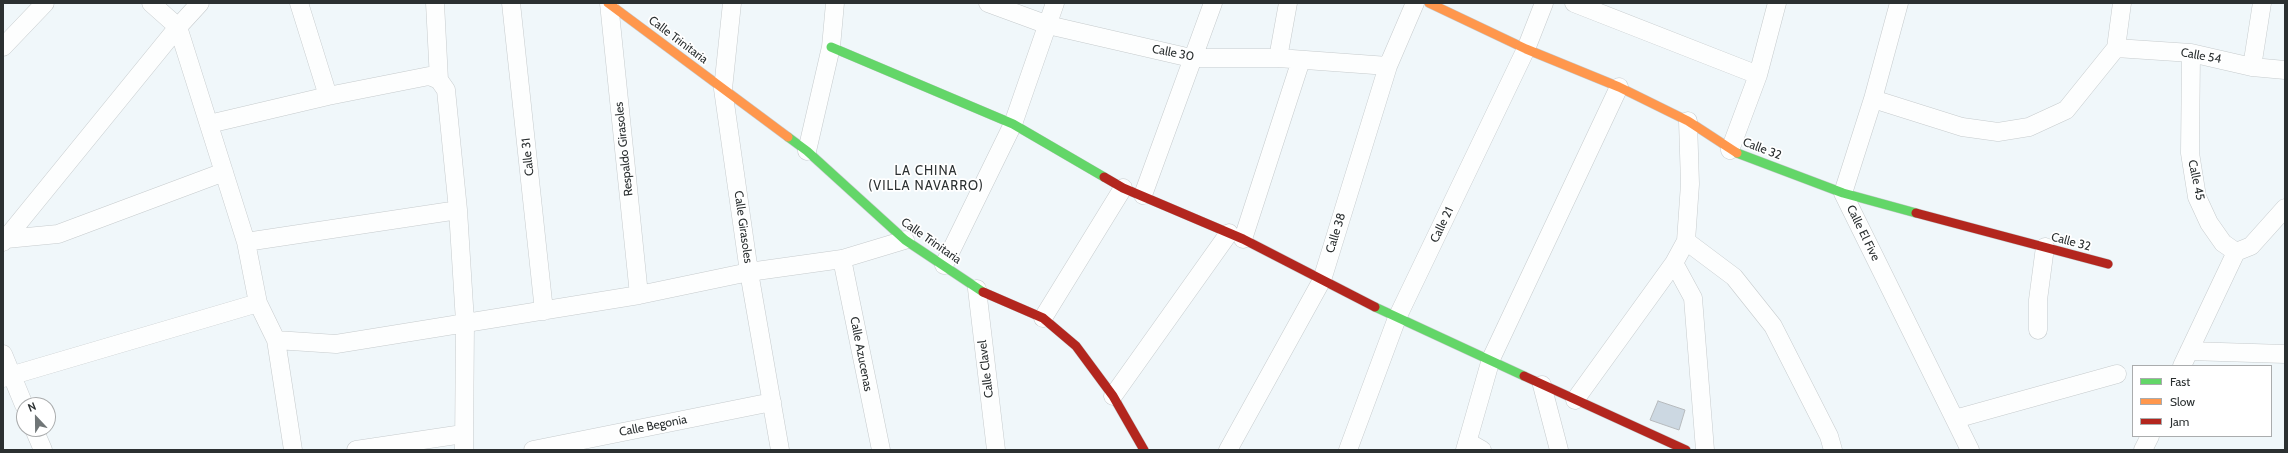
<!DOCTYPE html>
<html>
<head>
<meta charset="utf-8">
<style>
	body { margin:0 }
	#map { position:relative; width:2288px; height:453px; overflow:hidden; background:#f0f7fa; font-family:Cabin,sans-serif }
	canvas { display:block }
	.frame { position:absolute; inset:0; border:4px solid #2b3031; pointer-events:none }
	.legend { position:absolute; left:2132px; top:365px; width:140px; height:72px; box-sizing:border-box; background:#fff; border:1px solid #aaacad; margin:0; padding:5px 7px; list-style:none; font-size:12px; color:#2b3031 }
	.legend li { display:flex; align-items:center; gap:8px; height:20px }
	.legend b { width:20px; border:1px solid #aaacad }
	.north { position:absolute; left:16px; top:397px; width:40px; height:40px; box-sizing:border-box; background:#fff; border:1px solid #aaacad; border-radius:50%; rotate:338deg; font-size:11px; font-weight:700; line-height:16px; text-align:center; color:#2b3031 }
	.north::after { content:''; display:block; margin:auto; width:14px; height:18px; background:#707677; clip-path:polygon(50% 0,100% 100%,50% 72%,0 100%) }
</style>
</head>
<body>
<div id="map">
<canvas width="2288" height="453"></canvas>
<div class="frame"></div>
<ul class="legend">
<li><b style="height:5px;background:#63d668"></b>Fast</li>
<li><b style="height:5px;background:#ff974d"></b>Slow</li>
<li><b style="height:5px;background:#b3261e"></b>Jam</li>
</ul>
<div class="north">N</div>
</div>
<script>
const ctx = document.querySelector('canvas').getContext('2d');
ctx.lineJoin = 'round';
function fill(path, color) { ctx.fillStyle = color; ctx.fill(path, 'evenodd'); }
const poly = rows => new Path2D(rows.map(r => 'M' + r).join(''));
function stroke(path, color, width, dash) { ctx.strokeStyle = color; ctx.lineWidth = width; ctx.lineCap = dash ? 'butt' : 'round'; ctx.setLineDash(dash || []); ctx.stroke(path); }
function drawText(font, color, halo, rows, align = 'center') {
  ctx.font = font + ' Cabin,sans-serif'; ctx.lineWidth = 3.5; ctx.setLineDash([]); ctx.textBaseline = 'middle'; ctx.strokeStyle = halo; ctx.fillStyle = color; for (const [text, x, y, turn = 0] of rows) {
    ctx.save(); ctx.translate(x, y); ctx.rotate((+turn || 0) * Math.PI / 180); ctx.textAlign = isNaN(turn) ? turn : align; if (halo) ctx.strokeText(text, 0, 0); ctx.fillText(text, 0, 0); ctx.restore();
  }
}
const building = poly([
	[1658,401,1685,410,1679,430,1650,420,1658,401]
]);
const street = poly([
	[299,3,328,96],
	[435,3,439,80],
	[511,3,544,311],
	[609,3,639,295],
	[732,3,723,89,749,272,780,450],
	[988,3,1048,25,1191,58,1278,58,1388,66],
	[1574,3,1758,75,1730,150],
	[1899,3,1873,99,1843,193,1970,450],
	[3,47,45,3],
	[2116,48,2191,53,2252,67,2285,70],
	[2191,53,2190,153,2197,197,2209,223,2223,243,2236,252,2251,246,2285,208],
	[1278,58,1288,3],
	[2252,67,2262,3],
	[1758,75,1777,3],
	[1873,99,1962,127,1998,132,2029,127,2066,110,2116,48,2122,3],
	[1688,121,1690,184,1686,241,1734,277,1773,326,1829,436,1833,450],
	[209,124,328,96,429,76,439,80,446,90,458,210,465,322,464,450],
	[807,151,831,47,835,3],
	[1143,195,1213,3],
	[6,239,58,234,224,172],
	[1243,239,1301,60],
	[3,242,178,27,200,3],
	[246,242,458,210],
	[842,259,881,450],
	[1674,263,1693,298,1705,450],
	[944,265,1013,124,1055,3],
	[977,289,996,450],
	[258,303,276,340,336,344,639,295,749,272,842,259,905,240],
	[1043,318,1123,188],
	[2038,330,2038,300,2045,247],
	[276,340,293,450],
	[2189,351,2285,354],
	[3,354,24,405],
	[2182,366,2236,252],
	[3,378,258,303,246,242,178,27,151,3],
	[1542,385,1559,450],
	[1113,396,1229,233],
	[1575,400,1674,263,1686,241],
	[1955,419,2117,374],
	[34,429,43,450],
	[1468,442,1482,450],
	[356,450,463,434],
	[533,450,772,402],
	[1228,450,1322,280,1388,66,1415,3],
	[1348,450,1397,318,1526,49,1544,3],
	[1465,450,1491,359,1619,87],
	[2143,450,2150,436]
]);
const fast = poly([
	[831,47,1013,124,1104,177],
	[788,137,807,151,905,240,983,292],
	[1737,153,1843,193,1916,213],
	[1375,307,1524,376]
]);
const slow = poly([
	[608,3,788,137],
	[1429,3,1526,49,1619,87,1688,121,1737,153]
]);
const jam = poly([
	[1104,177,1123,188,1243,239,1375,307],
	[1916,213,2108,264],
	[983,292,1043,318,1076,346,1113,396,1144,450],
	[1524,376,1686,450]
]);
const streetNames = [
	["Calle Trinitaria",678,40,37],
	["Calle 30",1173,53,11],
	["Calle 54",2201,56,10],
	["Respaldo Girasoles",624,149,-96],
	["Calle 32",1762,149,21],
	["Calle 31",528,157,-96],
	["Calle 45",2196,180,78],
	["Calle 21",1442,225,-64],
	["Calle Girasoles",743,227,82],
	["Calle 38",1336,233,-73],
	["Calle El Five",1863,233,64],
	["Calle Trinitaria",931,241,35],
	["Calle 32",2071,242,15],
	["Calle Azucenas",861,354,79],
	["Calle Clavel",986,369,-97],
	["Calle Begonia",653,426,-11]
];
const neighbourhoodNames = [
	["LA CHINA",926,171],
	["(VILLA NAVARRO)",926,186]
];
fill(building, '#ccd8e2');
stroke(building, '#b6babd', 1);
stroke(street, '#c6cbcd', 19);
stroke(fast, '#c6cbcd', 10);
stroke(slow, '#c6cbcd', 10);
stroke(jam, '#c6cbcd', 10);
stroke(street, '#fdfefe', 18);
stroke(fast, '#63d668', 9);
stroke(slow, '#ff974d', 9);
stroke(jam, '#b3261e', 9);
drawText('12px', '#2b3031', '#fff', streetNames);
ctx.letterSpacing = '1px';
drawText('13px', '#2b3031', '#fff', neighbourhoodNames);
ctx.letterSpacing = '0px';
</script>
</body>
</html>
